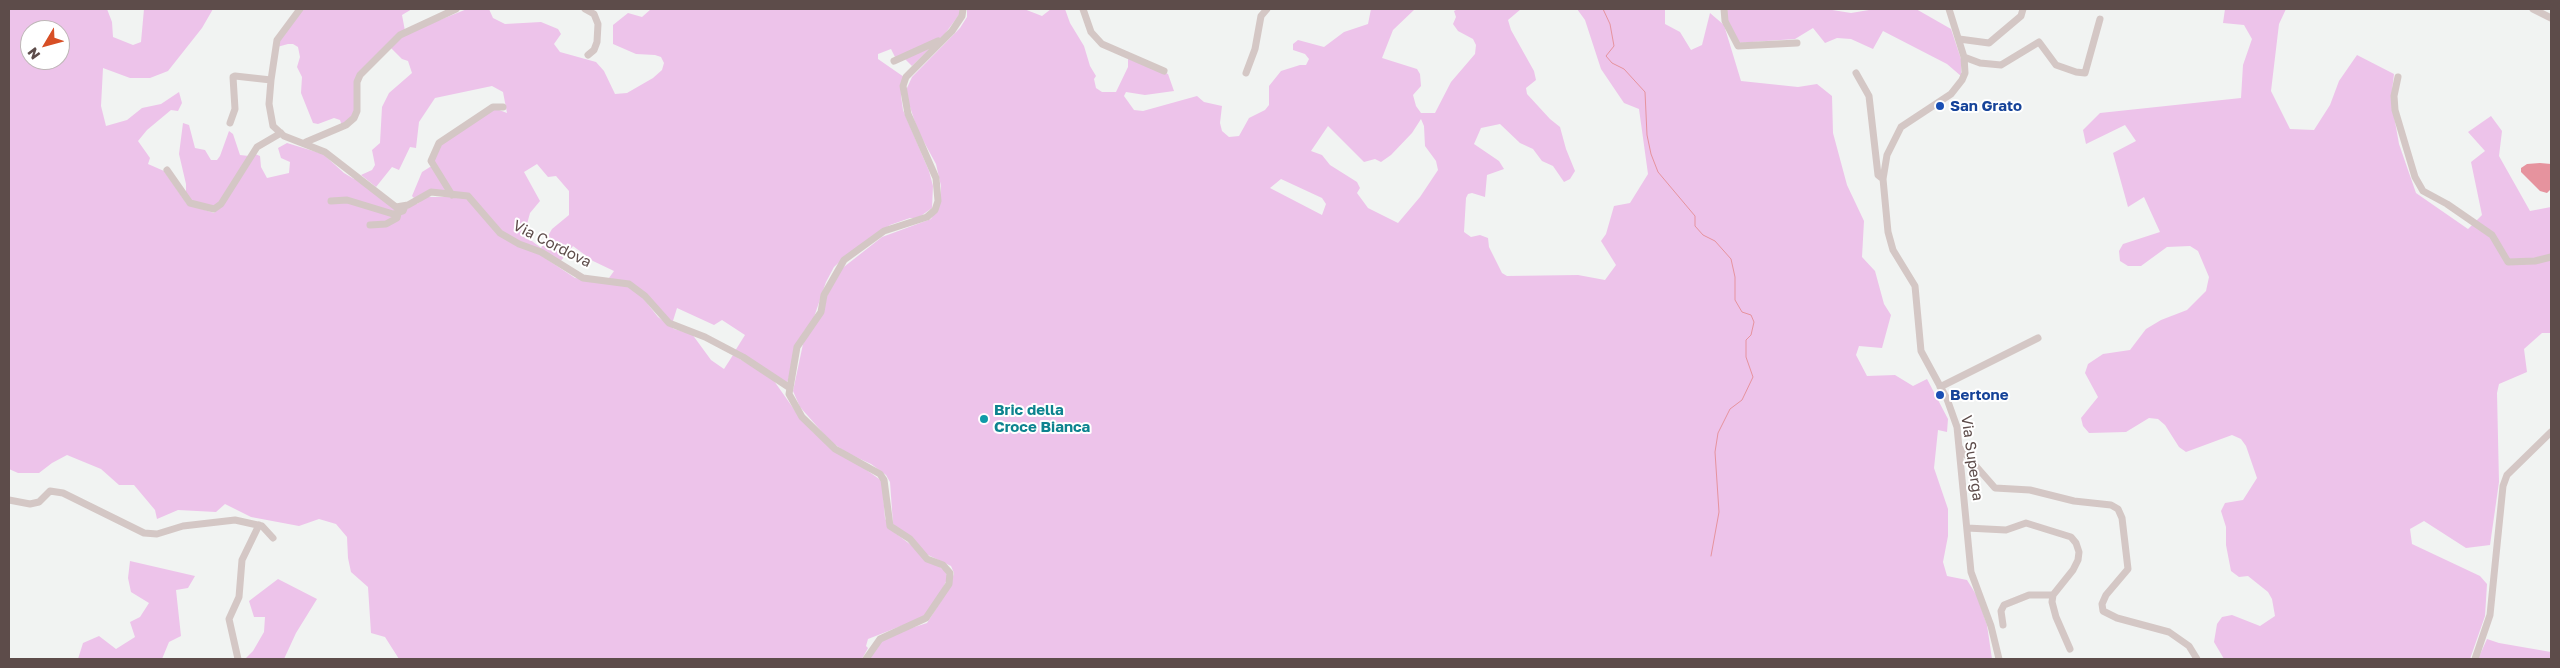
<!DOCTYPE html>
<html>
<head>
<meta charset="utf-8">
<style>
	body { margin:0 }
	#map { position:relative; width:2560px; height:668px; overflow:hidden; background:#f1f3f2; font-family:"Golos Text",sans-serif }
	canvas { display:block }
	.frame { position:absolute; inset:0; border:10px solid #5d4c4a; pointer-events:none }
	.north { position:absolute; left:20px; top:20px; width:50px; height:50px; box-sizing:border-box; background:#fff; border:1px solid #beb7b7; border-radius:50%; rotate:233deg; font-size:14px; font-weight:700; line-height:20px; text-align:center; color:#5d4c4a }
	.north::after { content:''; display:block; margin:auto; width:18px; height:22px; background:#d74f26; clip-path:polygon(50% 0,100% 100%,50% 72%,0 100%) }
</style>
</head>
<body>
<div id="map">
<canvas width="2560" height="668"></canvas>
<div class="frame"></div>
<div class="north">N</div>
</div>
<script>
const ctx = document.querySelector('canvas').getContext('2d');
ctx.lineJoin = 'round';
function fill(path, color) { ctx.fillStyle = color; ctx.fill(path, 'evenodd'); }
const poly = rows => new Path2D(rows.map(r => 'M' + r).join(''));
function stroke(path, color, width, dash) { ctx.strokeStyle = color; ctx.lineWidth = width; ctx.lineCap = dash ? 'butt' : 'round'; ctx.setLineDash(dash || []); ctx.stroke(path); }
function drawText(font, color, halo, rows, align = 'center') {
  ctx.font = font + ' "Golos Text",sans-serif'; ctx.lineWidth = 4; ctx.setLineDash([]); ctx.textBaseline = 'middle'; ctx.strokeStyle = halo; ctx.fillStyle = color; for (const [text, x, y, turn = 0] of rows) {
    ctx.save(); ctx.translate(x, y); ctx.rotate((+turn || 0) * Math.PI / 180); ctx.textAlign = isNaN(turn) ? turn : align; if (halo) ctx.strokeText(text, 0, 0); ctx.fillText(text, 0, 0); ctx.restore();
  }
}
const green = poly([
	[9,9,107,9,112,22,113,37,133,45,141,42,144,9,213,9,202,28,168,71,150,78,130,78,103,68,101,106,106,126,127,120,142,108,161,104,179,92,182,103,178,111,171,110,147,130,138,141,150,158,148,164,164,171,187,204,214,213,255,154,260,156,261,167,267,178,289,173,290,162,281,158,278,148,287,143,323,154,344,173,354,179,358,177,395,208,415,202,417,204,426,197,444,197,446,192,414,198,412,196,422,172,430,167,434,167,432,164,440,143,494,108,507,113,503,92,492,86,435,98,419,122,416,148,410,147,399,170,392,167,376,187,361,175,372,170,375,165,372,150,380,143,382,107,389,93,412,73,408,61,402,59,390,47,405,34,467,9,489,9,493,18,505,24,541,22,558,29,561,34,554,44,560,52,596,62,604,71,615,94,627,93,653,78,662,70,664,63,661,57,655,55,636,54,613,44,613,25,628,13,642,17,651,9,960,9,959,15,944,35,912,66,905,59,895,57,891,49,878,54,878,59,904,77,901,96,903,110,929,171,933,186,932,208,918,218,910,218,890,225,846,256,834,267,826,282,812,323,804,331,787,383,735,351,745,335,722,320,714,325,677,308,672,324,638,287,609,278,614,271,593,261,573,246,560,262,539,254,575,278,622,283,639,293,658,317,674,329,692,334,711,360,724,369,733,355,772,378,798,415,813,432,882,481,885,518,890,529,945,571,948,577,943,588,924,617,868,639,866,646,868,648,862,659,399,659,385,637,371,633,368,587,351,572,348,558,347,537,336,524,319,519,299,526,251,517,225,504,216,512,178,510,157,519,155,510,134,485,119,485,101,469,67,455,52,463,39,473,18,473,9,469],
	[30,30,60,30,60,60,30,60],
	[537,164,548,177,556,176,569,191,569,215,552,229,541,248,524,235,530,213,540,201,524,172],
	[302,9,412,9,402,15,405,31,359,74,355,114,342,126,340,120,334,118,318,124,313,123,301,93,302,77,297,67,300,57,298,47,293,44,288,44,277,47,281,37],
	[967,9,1024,9,1042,16,1051,9,1065,9,1070,23,1084,46,1090,66,1096,76,1094,79,1096,88,1102,92,1116,92,1128,67,1128,58,1168,74,1174,91,1145,95,1126,92,1124,96,1134,110,1143,111,1197,96,1204,102,1222,106,1220,123,1222,131,1229,137,1239,136,1249,118,1265,110,1269,105,1269,86,1281,71,1300,65,1306,65,1309,59,1305,54,1293,50,1293,44,1298,40,1324,47,1344,32,1368,24,1371,9,1415,9,1393,30,1382,58,1417,69,1420,74,1421,86,1413,95,1416,106,1421,113,1435,113,1451,82,1475,54,1476,45,1473,39,1458,31,1453,24,1456,17,1454,11,1458,9,1521,9,1508,20,1511,30,1534,71,1536,80,1526,88,1527,94,1550,119,1560,127,1566,149,1575,171,1570,179,1564,182,1553,166,1542,161,1533,149,1520,143,1500,124,1481,128,1474,144,1499,161,1504,169,1487,175,1485,197,1472,193,1468,194,1466,198,1464,232,1471,237,1480,235,1488,238,1489,247,1502,273,1507,276,1578,275,1605,280,1616,265,1601,241,1606,234,1614,206,1630,203,1648,174,1639,109,1624,103,1601,69,1585,20,1577,9,1665,9,1665,24,1680,32,1691,50,1702,45,1710,13,1724,25,1741,81,1798,87,1817,84,1832,96,1833,133,1847,185,1864,221,1862,257,1875,271,1884,304,1891,315,1882,348,1859,346,1856,355,1867,376,1895,375,1913,386,1927,379,1948,419,1947,432,1938,430,1934,468,1948,509,1948,536,1943,562,1947,576,1967,580,1977,596,1987,625,1992,659,868,659,876,644,899,632,927,623,950,587,954,573,951,566,926,554,893,524,890,482,886,475,871,464,847,453,830,441,800,407,793,391,803,344,840,270,882,237,931,219,940,205,941,186,936,164,918,131,907,98,907,88,912,77,960,28,967,17],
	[1421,119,1424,126,1425,146,1436,161,1438,170,1420,197,1398,223,1368,208,1357,193,1360,188,1357,182,1330,165,1322,155,1311,151,1328,126,1364,162,1375,159,1381,162,1391,155,1412,133],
	[1281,179,1322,198,1326,204,1322,215,1270,188],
	[1729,9,1826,9,1851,13,1875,9,1916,9,1951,29,1961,59,1961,76,1947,64,1883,31,1873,49,1851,39,1837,38,1825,43,1813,28,1795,39,1738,43,1727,20,1726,11],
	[2225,9,2286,9,2279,24,2271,91,2290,129,2314,130,2330,105,2339,81,2357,55,2394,74,2391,99,2399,144,2416,193,2468,229,2482,215,2471,162,2485,151,2468,132,2491,116,2502,131,2499,156,2530,211,2551,207,2551,333,2542,333,2524,349,2527,372,2499,384,2497,393,2499,482,2490,545,2466,548,2424,521,2410,529,2412,544,2480,576,2487,584,2485,616,2470,659,2224,659,2214,642,2217,624,2222,617,2232,615,2260,626,2275,616,2272,599,2268,592,2248,576,2239,577,2231,571,2226,545,2226,527,2221,511,2225,503,2243,500,2257,478,2246,446,2241,439,2232,435,2186,452,2179,447,2165,425,2158,419,2149,418,2126,432,2089,433,2083,426,2081,418,2098,397,2085,373,2088,364,2103,354,2130,350,2146,329,2161,320,2187,310,2206,291,2209,277,2198,251,2190,246,2167,247,2141,266,2128,266,2120,261,2119,251,2123,244,2160,232,2144,197,2128,207,2113,153,2136,141,2125,125,2086,144,2083,130,2100,113,2241,98,2243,65,2252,39,2244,25,2223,23],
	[183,123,189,125,195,148,205,150,211,160,217,160,220,156,229,131,233,134,240,155,249,156,216,207,191,202,186,193,186,184,179,154],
	[130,561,195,576,188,588,176,590,181,636,169,642,162,659,78,659,83,643,99,636,116,649,135,637,130,622,140,617,149,603,131,592,128,578],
	[278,579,317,599,296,633,284,659,245,659,253,651,264,632,265,617,254,617,249,601],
	[2487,639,2499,643,2551,652,2551,659,2478,659]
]);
const water = poly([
	[2540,163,2551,164,2551,189,2547,193,2540,191,2521,172,2521,168,2527,164]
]);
const stream = poly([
	[1603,9,1610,24,1614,46,1606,56,1612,63,1624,69,1645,92,1647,135,1651,154,1658,172,1695,216,1695,226,1703,235,1715,241,1731,259,1735,277,1735,300,1742,312,1751,315,1754,322,1751,335,1746,340,1746,357,1753,377,1742,400,1730,409,1718,433,1715,452,1719,512,1711,556]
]);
const minor = poly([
	[300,9,277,40,271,80,269,104,273,126,284,136,325,152,396,207,408,205,431,192,468,196,500,233,519,244,541,252,583,278,629,284,645,296,669,323,705,337,743,357,790,388],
	[585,9,594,14,598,24,597,42,594,50,588,55],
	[1083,9,1091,32,1102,44,1164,71],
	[1724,9,1725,21,1738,46,1797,43],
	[1949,9,1964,57,1965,73,1962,80,1951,94,1901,127,1887,155,1883,179,1888,232,1893,250,1915,286,1921,351,1947,399,1957,427,1971,572,1991,626,1999,659],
	[2533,9,2551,18],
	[1959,39,1989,43,2021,16,2023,9],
	[1964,57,1980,63,2001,65,2039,42,2056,65,2076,72,2085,73,2100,19],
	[894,61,938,41],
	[1246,73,1255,49,1261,16,1267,9],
	[1856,73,1869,96,1878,175,1883,179],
	[2398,77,2394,96,2395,110,2415,177,2423,191,2447,204,2492,235,2508,262,2535,261,2551,257],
	[230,123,235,109,233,77,235,76,271,80],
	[306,142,346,125,354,118,357,111,357,82,360,75,400,35,456,9],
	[167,170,190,203,214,209,221,204,257,147,281,133],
	[452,195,431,161,439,143,493,107,503,107],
	[331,201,347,200,393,214,403,211,405,206],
	[370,225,386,224,397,218,398,214],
	[1940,387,2038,338],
	[1960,448,1995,488,2030,490,2074,501,2111,505,2118,509,2122,518,2128,569,2106,595,2102,604,2103,611,2117,618,2169,632,2189,646,2197,659],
	[9,500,30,504,39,502,50,491,63,493,144,533,157,534,183,526,235,520,262,526,273,538],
	[1967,528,2006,530,2026,523,2071,537,2076,543,2079,552,2078,560,2073,570,2053,595,2052,602,2056,617,2070,649],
	[2003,625,2001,611,2004,605,2029,595,2053,595],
	[238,659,229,619,239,597,242,560,259,525],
	[866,659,880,639,926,618,949,584,950,573,943,565,927,559,910,539,890,526,884,480,880,474,835,449,802,417,789,394,790,388,797,347,821,312,824,295,844,260,884,231,927,217,935,210,938,201,936,178,908,114,903,86,906,77,952,31,962,16,963,9],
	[2475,659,2490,615,2503,486,2507,475,2551,432]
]);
const markers = [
	[1940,106,5,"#1a4fb4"],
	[1940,395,5,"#1a4fb4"],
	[984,419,5,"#0f9aa8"]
];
const transitNames = [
	["San Grato",1950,106],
	["Bertone",1950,395]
];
const streetNames = [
	["Via Cordova",552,244,27],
	["Via Superga",1972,458,82]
];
const cultureNames = [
	["Bric della",994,410],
	["Croce Bianca",994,427]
];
fill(green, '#edc3ea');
fill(water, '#e6939e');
stroke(stream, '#e6939e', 1);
stroke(minor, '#d4c7c5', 7);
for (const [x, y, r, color] of markers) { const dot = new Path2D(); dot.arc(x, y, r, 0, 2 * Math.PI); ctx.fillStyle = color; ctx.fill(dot); stroke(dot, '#fff', 2); }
drawText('bold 15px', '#164399', '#fff', transitNames, 'left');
drawText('15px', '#5d4c4a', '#fff', streetNames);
drawText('bold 15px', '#0d838f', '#fff', cultureNames, 'left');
</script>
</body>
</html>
